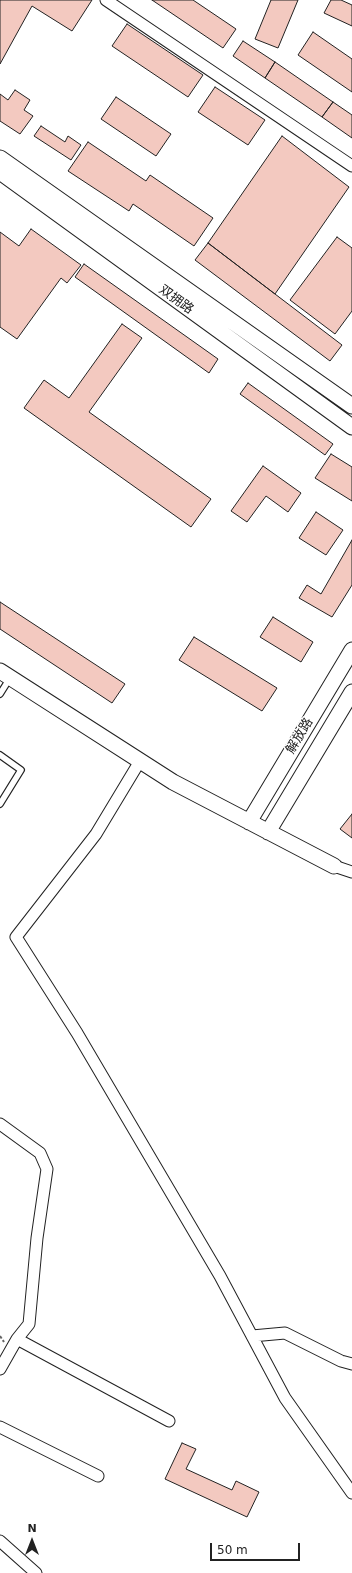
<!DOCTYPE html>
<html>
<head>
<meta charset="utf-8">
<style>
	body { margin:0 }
	#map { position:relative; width:352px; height:1573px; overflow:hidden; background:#fff; font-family:"DejaVu Sans",sans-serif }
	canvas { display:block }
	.north { position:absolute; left:12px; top:1521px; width:40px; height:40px; -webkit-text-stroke:3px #fff; paint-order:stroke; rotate:0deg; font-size:11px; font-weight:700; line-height:16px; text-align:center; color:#222 }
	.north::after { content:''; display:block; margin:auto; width:14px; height:18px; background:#222; clip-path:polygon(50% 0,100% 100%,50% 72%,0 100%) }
	.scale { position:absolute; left:210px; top:1543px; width:90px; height:18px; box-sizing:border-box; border:2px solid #222; border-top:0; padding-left:5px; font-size:12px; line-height:14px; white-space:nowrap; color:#222; -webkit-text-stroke:3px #fff; paint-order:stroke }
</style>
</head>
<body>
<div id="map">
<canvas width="352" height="1573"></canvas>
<div class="north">N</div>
<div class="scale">50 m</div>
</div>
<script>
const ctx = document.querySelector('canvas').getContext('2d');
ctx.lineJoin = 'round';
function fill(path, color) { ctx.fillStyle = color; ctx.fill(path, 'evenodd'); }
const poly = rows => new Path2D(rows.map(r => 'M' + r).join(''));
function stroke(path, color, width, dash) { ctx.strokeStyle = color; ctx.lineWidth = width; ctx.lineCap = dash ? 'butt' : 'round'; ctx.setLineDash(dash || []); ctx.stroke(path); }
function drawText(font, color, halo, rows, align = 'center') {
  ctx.font = font + ' "DejaVu Sans","Noto Sans SC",sans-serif'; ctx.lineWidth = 3; ctx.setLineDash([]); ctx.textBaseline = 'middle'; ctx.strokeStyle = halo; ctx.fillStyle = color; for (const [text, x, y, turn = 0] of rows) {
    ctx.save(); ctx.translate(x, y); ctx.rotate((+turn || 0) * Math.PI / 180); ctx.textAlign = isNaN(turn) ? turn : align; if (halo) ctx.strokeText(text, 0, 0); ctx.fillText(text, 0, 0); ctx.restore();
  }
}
const building = poly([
	[0,0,92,0,72,31,32,6,0,64,0,0],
	[152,0,193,0,236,29,223,48,152,0],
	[271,0,298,0,278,48,255,39,271,0],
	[331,0,341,0,352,5,352,26,324,13,331,0],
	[127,24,203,75,188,97,112,46,127,24],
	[313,32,352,59,352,92,298,55,313,32],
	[243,41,275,62,265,78,233,56,243,41],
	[275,62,333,102,322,117,265,78,275,62],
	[215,87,265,120,248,145,198,112,215,87],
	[15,90,30,100,24,110,33,116,20,134,0,121,0,94,8,100,15,90],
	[116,97,171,134,156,156,101,119,116,97],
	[333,102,352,115,352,138,322,117,333,102],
	[41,126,65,142,68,136,81,145,71,160,34,136,41,126],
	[282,136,349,187,275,294,208,243,282,136],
	[88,142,146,181,150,175,213,218,194,246,133,204,129,211,68,171,88,142],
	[31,229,81,265,67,283,61,278,17,339,0,327,0,232,19,246,31,229],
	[337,237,352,248,352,311,335,334,290,300,337,237],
	[208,243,342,345,330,361,195,260,208,243],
	[84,264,218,359,209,373,75,277,84,264],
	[122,324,142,338,89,412,211,499,191,527,24,408,44,380,69,398,122,324],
	[248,383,333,444,325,455,240,394,248,383],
	[331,454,352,467,352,501,315,478,331,454],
	[263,466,301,493,288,512,266,496,247,522,231,511,263,466],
	[316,512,343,530,326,555,299,538,316,512],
	[352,540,352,585,332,617,299,598,307,585,321,594,352,540],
	[0,602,125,684,112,703,0,629,0,602],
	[273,617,313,642,301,662,260,637,273,617],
	[194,637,277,688,262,711,179,660,194,637],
	[352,814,352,838,340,829,352,814],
	[182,1443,196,1449,186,1469,232,1490,236,1481,259,1492,247,1517,165,1479,182,1443]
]);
const path = poly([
	[0,1336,4,1342]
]);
const lane = poly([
	[0,694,10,678],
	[0,755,21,770,0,804]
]);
const street = poly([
	[106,0,352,166],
	[140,761,96,834,16,937,77,1033,220,1276,285,1398,352,1493],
	[334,866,352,872],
	[0,1124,40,1153,47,1169,37,1238,29,1324,17,1339,169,1421],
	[252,1336,285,1333,341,1361,352,1364],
	[0,1369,17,1339],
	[0,1427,98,1476],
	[0,1541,36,1573]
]);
const secondary = poly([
	[0,158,352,406],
	[0,172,352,427],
	[0,671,173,782,334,866],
	[249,822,352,650],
	[268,832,352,692]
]);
const streetNames = [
	["双拥路",176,300,36],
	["解放路",300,736,-59]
];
fill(building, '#f3c9c0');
stroke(building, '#222', 1);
stroke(lane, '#222', 8);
stroke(street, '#222', 13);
stroke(secondary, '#222', 17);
stroke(path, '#646464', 2, [3, 2]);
stroke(lane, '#fff', 5.5);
stroke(street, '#fff', 11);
stroke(secondary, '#fff', 15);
drawText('13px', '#222', '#fff', streetNames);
</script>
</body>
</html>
